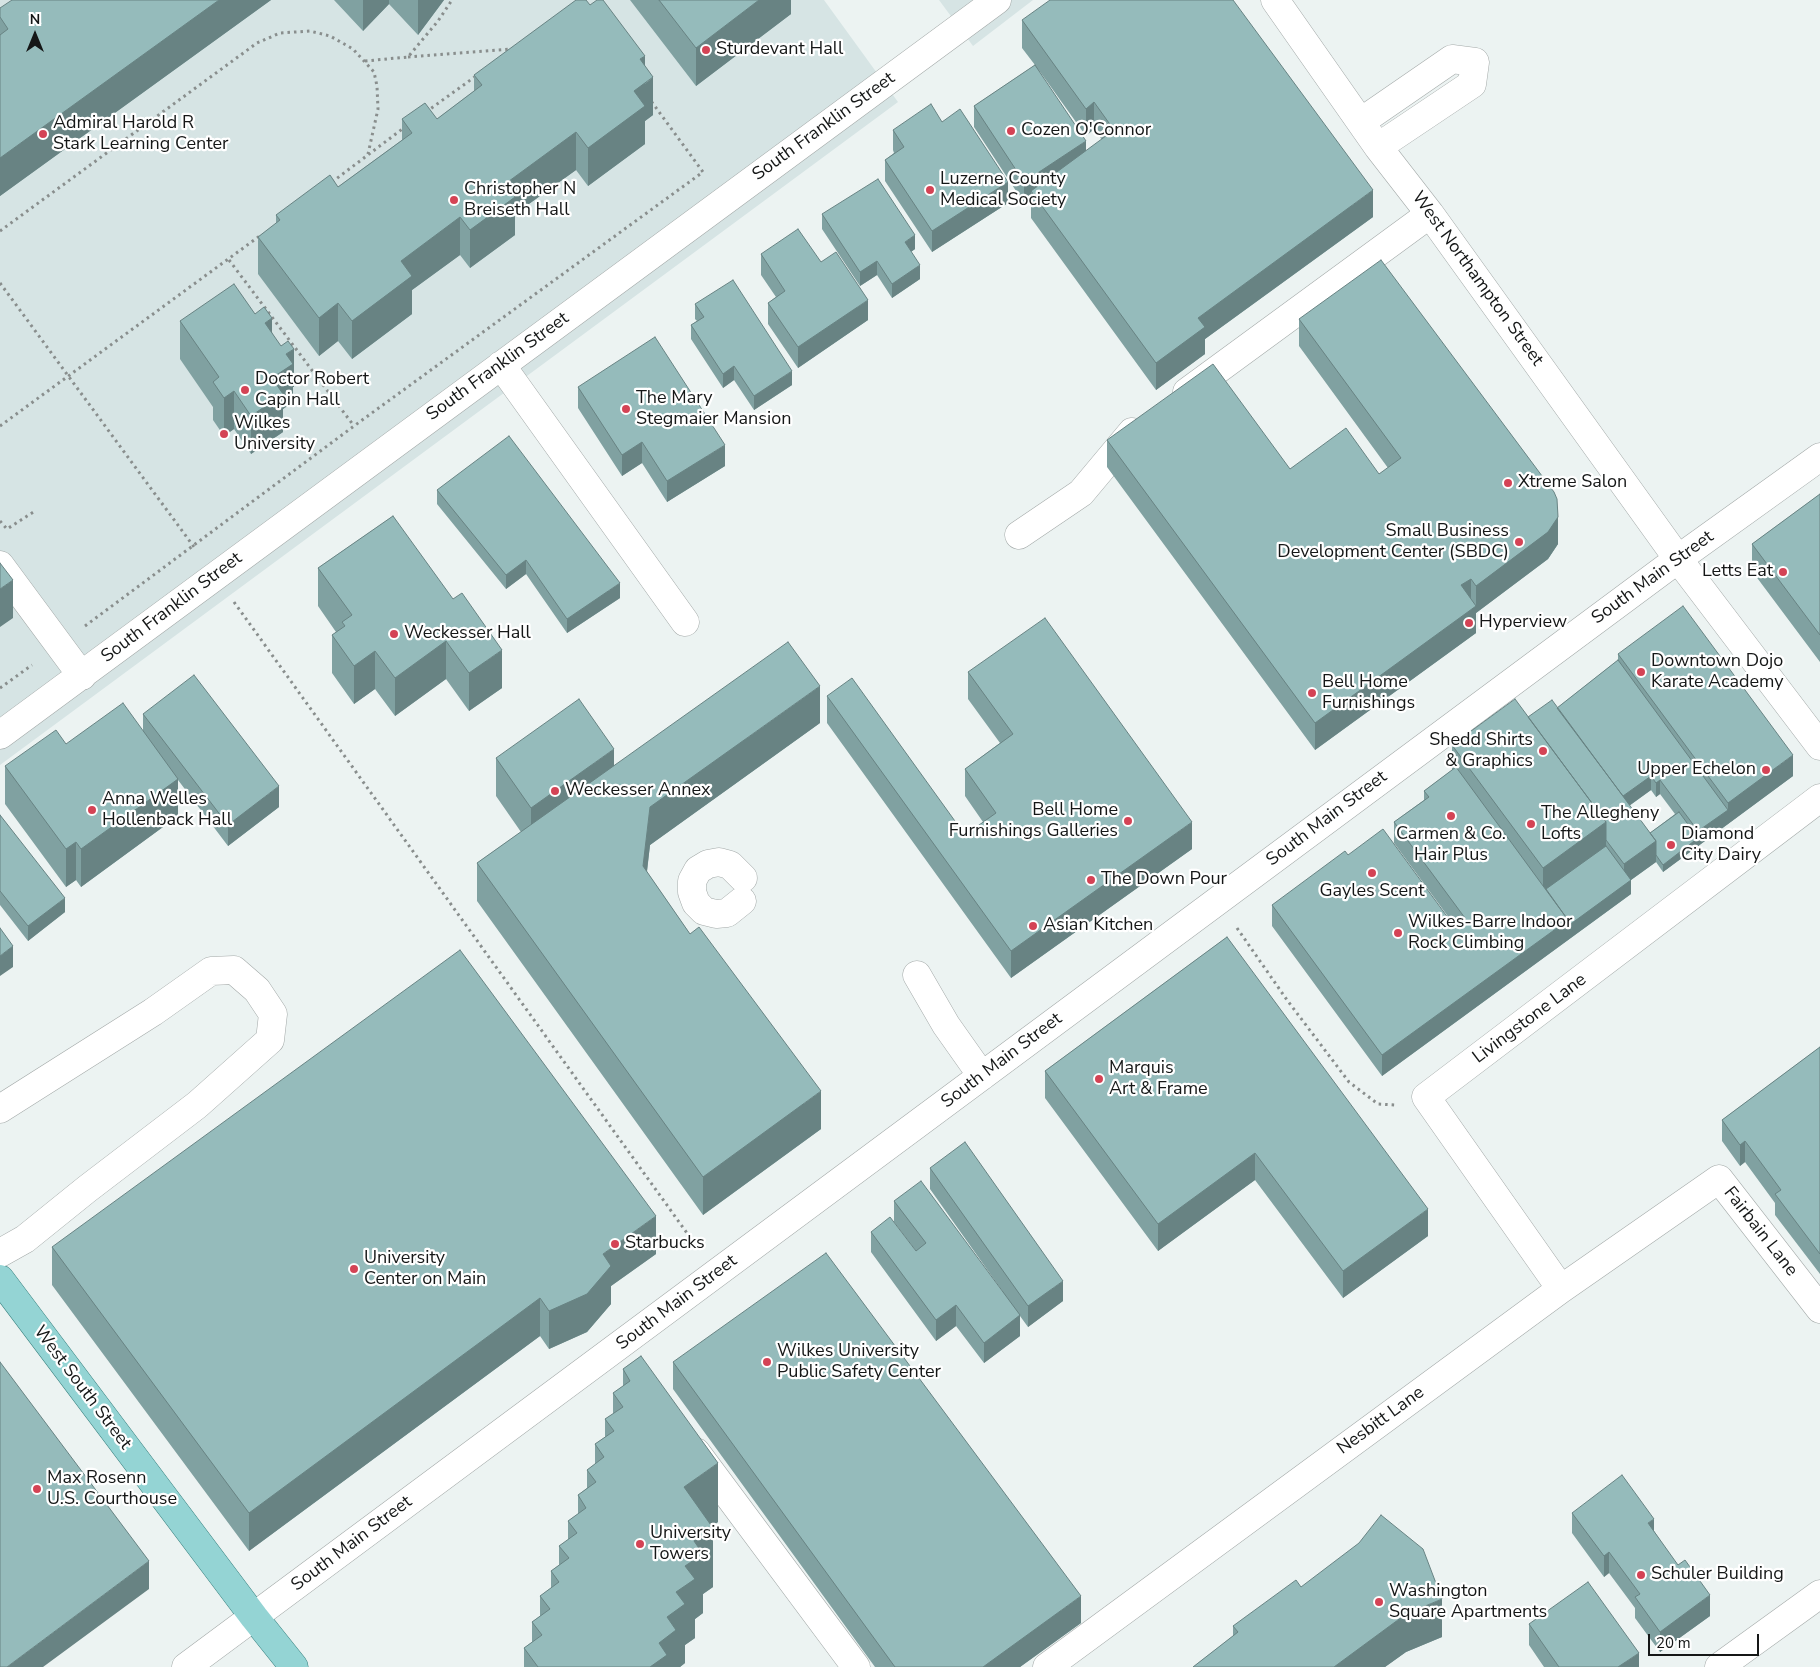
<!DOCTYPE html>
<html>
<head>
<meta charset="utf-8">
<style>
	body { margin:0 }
	#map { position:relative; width:1820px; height:1667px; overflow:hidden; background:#ecf3f2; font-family:"Nunito Sans",sans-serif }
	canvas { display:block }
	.north { position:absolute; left:10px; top:10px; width:50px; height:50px; -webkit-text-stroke:4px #fff; paint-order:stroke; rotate:0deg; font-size:14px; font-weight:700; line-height:20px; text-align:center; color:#151717 }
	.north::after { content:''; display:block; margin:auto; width:18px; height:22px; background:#151717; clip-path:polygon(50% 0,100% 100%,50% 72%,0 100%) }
	.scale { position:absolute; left:1648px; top:1634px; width:111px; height:22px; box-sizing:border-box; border:2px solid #151717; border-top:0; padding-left:6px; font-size:15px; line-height:18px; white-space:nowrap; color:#151717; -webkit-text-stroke:4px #fff; paint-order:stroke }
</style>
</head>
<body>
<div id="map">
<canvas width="1820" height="1667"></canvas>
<div class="north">N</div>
<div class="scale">20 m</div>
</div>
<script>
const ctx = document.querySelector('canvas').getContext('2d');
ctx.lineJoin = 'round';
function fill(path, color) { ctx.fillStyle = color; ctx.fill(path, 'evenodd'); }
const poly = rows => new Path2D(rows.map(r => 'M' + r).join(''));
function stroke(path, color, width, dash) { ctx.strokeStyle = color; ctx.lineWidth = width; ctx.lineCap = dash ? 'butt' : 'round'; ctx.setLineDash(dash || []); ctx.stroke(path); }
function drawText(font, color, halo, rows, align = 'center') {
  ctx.font = font + ' "Nunito Sans",sans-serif'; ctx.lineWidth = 4.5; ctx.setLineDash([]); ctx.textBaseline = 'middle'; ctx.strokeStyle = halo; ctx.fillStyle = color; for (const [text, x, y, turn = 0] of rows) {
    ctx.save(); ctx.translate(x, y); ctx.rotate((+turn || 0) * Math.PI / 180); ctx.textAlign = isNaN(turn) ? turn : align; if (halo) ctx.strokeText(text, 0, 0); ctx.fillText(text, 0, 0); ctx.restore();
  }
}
const built = poly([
	[0,0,824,0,898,102,0,765],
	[939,0,1033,0,973,46]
]);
const path = poly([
	[408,57,512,49],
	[365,61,408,57,438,21,452,0],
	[426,112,476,76],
	[332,182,405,127],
	[0,231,257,43,280,33,310,31,330,36,353,49,374,72,377,86,378,109,368,154],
	[229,260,354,426],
	[0,283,194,547],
	[0,426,261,235],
	[0,521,7,529,35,511],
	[234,602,697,1247],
	[85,626,354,426,703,172,651,101],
	[0,688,32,665],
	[1237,928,1287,1000,1349,1082,1378,1104,1395,1105]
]);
const minor = poly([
	[1275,0,1378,147,1430,214,1678,559,1820,746],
	[1362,121,1452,59,1475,62,1472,84,1378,147],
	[501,365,685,622],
	[1187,392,1430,214],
	[1019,535,1081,493,1132,432],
	[0,565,82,676],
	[0,735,997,0],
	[742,901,727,913,716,914,704,911,696,903,692,892,692,881,698,870,708,864,719,862,730,865,743,878],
	[917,975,946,1025,982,1076],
	[0,1109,153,1012,211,971,234,970,257,990,273,1014,270,1040,197,1105,87,1189,25,1239,0,1253],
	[1561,1289,1426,1097,1820,798],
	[696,1452,856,1667],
	[186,1667,1678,559,1820,457],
	[1047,1667,1561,1289,1719,1179,1820,1309],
	[1719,1667,1820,1594]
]);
const major = poly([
	[0,1279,254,1617,294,1667]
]);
const wall = poly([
	[271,0,0,196,0,8],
	[334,0,444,0,418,35,389,4,363,31],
	[630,0,791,0,791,14,696,86],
	[590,5,645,66,653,115,645,121,645,144,588,186,576,170,515,214,515,235,470,268,460,255,412,290,412,314,352,359,338,341,319,356,258,274,258,237,276,224,276,215,338,187,402,140,402,119,437,119,474,91,474,75],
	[1022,20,1373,217,1205,339,1205,354,1156,390,1031,218,1031,199,1024,203,974,127,974,106,1035,65,1022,48],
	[1038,69,1086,136,1094,129,1102,140,1086,151],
	[942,122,1008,203,932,252,885,181,885,160,894,153,893,150,893,130],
	[822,214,915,249,911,252,920,279,892,298,877,275,860,286,822,229],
	[761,254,821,262,868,320,798,368,768,324,768,303,776,297,761,275],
	[695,304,792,385,754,410,734,380,723,388,691,339,691,325,697,321,695,319],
	[255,314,272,332,294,387,293,387,293,402,283,409,283,432,251,454,234,429,224,436,213,420,213,407,180,359,180,321],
	[1299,319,1558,544,1548,559,1476,613,1476,633,1315,750,1107,467,1107,440,1290,469,1379,474,1388,468,1299,346],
	[578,387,725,466,667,502,642,463,622,476,578,408],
	[437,490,620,598,567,633,526,574,506,589,437,504],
	[1820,494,1820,662,1752,571,1752,544],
	[393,516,502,688,469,711,446,679,395,716,375,689,354,704,332,673,332,635,336,632,318,606,318,568],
	[1618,654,1793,776,1663,872,1656,862,1631,880,1631,894,1382,1076,1272,926,1272,905,1348,855,1455,926,1394,843,1394,822,1424,800,1424,791,1452,770,1452,745,1528,717,1557,708,1618,660],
	[1651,790,1656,797,1660,794,1675,814,1650,833,1629,806],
	[968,672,1192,849,1011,978,827,723,827,696,965,835,983,822,965,796,965,769,1000,743,968,699],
	[143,714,279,807,228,846,178,780,178,816,81,887,76,880,66,887,5,804,5,766,66,744,143,731],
	[820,723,650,845,647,872,690,934,821,1129,703,1215,477,901,477,863,521,832,496,796,496,758,614,766],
	[0,815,65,912,28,941,0,905],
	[1227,937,1428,1236,1343,1298,1255,1180,1158,1251,1045,1098,1045,1071],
	[1820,1047,1820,1274,1775,1215,1775,1203,1745,1162,1740,1166,1722,1141,1722,1120],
	[930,1168,1063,1301,1028,1327,1020,1316,1020,1336,984,1363,956,1326,936,1341,871,1252,871,1232,916,1251,894,1222,894,1201,1003,1292,930,1189],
	[52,1247,656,1254,611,1286,611,1304,587,1332,549,1349,540,1336,249,1551,52,1285],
	[641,1356,718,1522,712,1526,713,1587,703,1594,703,1613,695,1619,695,1638,685,1645,685,1663,680,1667,524,1667,524,1648,532,1642,532,1622,540,1616,540,1596,551,1588,551,1571,559,1565,559,1546,568,1540,568,1521,578,1514,578,1495,587,1488,587,1470,595,1464,595,1444,605,1437,605,1419,613,1414,613,1393,623,1386,623,1369],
	[673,1362,1081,1623,1020,1667,875,1667,673,1389],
	[1572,1513,1654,1531,1710,1616,1660,1652,1635,1618,1635,1608,1609,1573,1604,1577,1572,1533],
	[1301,1587,1442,1637,1406,1652,1385,1667,1193,1667,1233,1636,1233,1626],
	[1529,1624,1639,1667,1544,1667,1529,1645]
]);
const shadedWall = poly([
	[219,0,271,0,0,196,0,158],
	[363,0,389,0,389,4,363,31],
	[418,0,444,0,418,35],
	[759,0,791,0,791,14,696,86,696,48],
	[645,56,645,84,653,77,653,115,645,121,645,144,588,186,588,148,634,91,640,59],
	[1094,102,1094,129,1086,136,1086,109],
	[576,132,576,170,515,214,515,235,470,268,470,230,505,184],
	[1086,141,1086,162,1031,191,1031,199,1024,203,1024,182],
	[1008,182,1008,203,932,252,932,231],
	[1373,190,1373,217,1205,339,1205,354,1156,390,1156,363,1198,318],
	[460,217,460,255,412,290,412,314,352,359,352,321,401,261],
	[915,235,915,249,905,256,905,242],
	[877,261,877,275,860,286,860,272],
	[920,265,920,279,892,298,892,284],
	[868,300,868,320,798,368,798,347],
	[338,303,338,341,319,356,319,318],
	[272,318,272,356,265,323],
	[294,349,294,387,293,387,293,402,283,409,283,432,251,454,251,416,286,354],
	[734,366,734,380,723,388,723,374],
	[792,371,792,385,754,410,754,396],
	[234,391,234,429,224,436,224,398],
	[642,442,642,463,622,476,622,455],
	[725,445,725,466,667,502,667,481],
	[1558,517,1558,544,1548,559,1476,613,1476,633,1315,750,1315,723,1476,606,1476,586],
	[526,560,526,574,506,589,506,575],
	[1471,579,1471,606,1461,585],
	[13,580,13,618,0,627,0,589],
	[620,583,620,598,567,633,567,619],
	[446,641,446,679,395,716,395,678],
	[502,650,502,688,469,711,469,673],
	[375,651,375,689,354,704,354,666],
	[820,686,820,723,650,845,643,904,643,866,650,807],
	[614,749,614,787,531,846,531,808],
	[1793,755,1793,776,1663,872,1663,865,1698,838,1698,831,1728,810,1728,803],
	[1651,776,1651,790,1619,813,1619,799],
	[178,779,178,816,81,887,81,849],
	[1660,780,1660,794,1656,797,1656,783],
	[279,786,279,807,228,846,228,825],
	[1192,822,1192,849,1011,978,1011,951],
	[1606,822,1606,860,1543,892,1543,868],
	[1656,841,1656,862,1624,885,1624,864],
	[76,842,76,880,66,887,66,849],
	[1631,880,1631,894,1382,1076,1382,1055,1568,920],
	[65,898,65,912,28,941,28,926],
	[13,946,13,967,0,976,0,956],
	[821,1091,821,1129,703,1215,703,1177],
	[1745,1141,1745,1162,1740,1166,1740,1145],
	[1255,1153,1255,1180,1158,1251,1158,1224],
	[1428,1209,1428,1236,1343,1298,1343,1271],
	[656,1216,656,1254,611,1286,611,1304,587,1332,549,1349,549,1311,603,1254],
	[1063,1281,1063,1301,1028,1327,1028,1306],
	[540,1298,540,1336,249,1551,249,1513],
	[956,1305,956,1326,936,1341,936,1320],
	[1020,1315,1020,1336,984,1363,984,1343],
	[718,1463,718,1522,684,1546,684,1487],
	[1654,1519,1654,1540,1648,1523],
	[713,1528,713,1587,703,1594,703,1613,695,1619,695,1638,685,1645,685,1663,680,1667,650,1667,659,1643,667,1617,694,1541],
	[1609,1552,1609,1573,1604,1577,1604,1556],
	[149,1561,149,1589,43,1667,7,1667],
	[1710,1595,1710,1616,1660,1652,1660,1632],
	[1081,1596,1081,1623,1020,1667,983,1667],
	[1442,1599,1442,1637,1406,1652,1385,1667,1334,1667,1406,1614],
	[1639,1653,1639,1667,1618,1667]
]);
const building = poly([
	[12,0,219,0,0,158,0,35,8,29,0,17,0,8,12,0],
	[576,0,586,0,590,5,597,0,603,0,645,56,640,59,653,77,634,91,645,106,588,148,576,132,505,184,515,197,470,230,460,217,401,261,412,276,352,321,338,303,319,318,258,237,280,220,276,215,330,175,338,187,412,133,402,119,425,103,437,119,482,85,474,75,576,0],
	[659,0,759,0,696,48,659,0],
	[1050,0,1233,0,1373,190,1198,318,1205,327,1156,363,1031,191,1114,130,1094,102,1086,109,1022,20,1050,0],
	[1035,65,1086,141,1024,182,974,106,1035,65],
	[931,104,942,122,960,109,1008,182,932,231,885,160,904,147,893,130,931,104],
	[878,179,915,235,905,242,920,265,892,284,877,261,860,272,822,214,878,179],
	[798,229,821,262,836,252,868,300,798,347,768,303,785,291,761,254,798,229],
	[1381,260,1554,492,1557,499,1558,517,1548,532,1476,586,1471,579,1461,585,1476,606,1315,723,1107,440,1213,364,1290,469,1346,428,1379,474,1401,458,1299,319,1381,260],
	[733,280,792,371,754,396,734,366,723,374,691,325,704,317,695,304,733,280],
	[234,284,255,314,264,307,272,318,265,323,281,346,288,341,294,349,286,354,293,364,272,378,283,394,251,416,234,391,224,398,213,382,219,377,180,321,234,284],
	[655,337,725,445,667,481,642,442,622,455,578,387,655,337],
	[509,436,620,583,567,619,526,560,506,575,437,490,509,436],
	[1820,494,1820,635,1752,544,1820,494],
	[393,516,453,599,462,593,502,650,469,673,446,641,395,678,375,651,354,666,332,635,345,626,342,622,352,615,318,568,393,516],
	[0,563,13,580,0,589,0,563],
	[1683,606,1793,755,1728,803,1618,654,1683,606],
	[1045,618,1192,822,1011,951,827,696,852,678,965,835,996,813,965,769,1013,734,968,672,1045,618],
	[788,642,820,686,650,807,643,866,690,934,699,927,821,1091,703,1177,477,863,788,642],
	[1618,660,1728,810,1698,831,1660,780,1656,783,1651,776,1623,796,1557,708,1618,660],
	[194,675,279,786,228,825,143,714,194,675],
	[579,699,614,749,531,808,496,758,579,699],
	[1515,699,1606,822,1543,868,1452,745,1515,699],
	[1552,700,1656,841,1624,864,1606,840,1606,822,1528,717,1552,700],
	[123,703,178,779,81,849,76,842,66,849,5,766,56,730,66,744,123,703],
	[1456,767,1568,920,1382,1055,1272,905,1345,851,1348,855,1383,829,1454,926,1465,918,1394,822,1429,797,1424,791,1456,767],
	[1679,812,1698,838,1663,865,1656,855,1656,841,1650,833,1679,812],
	[0,815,65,898,28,926,0,891,0,815],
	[1606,846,1631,880,1568,926,1568,920,1546,889,1606,846],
	[0,928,13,946,0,956,0,928],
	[1227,937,1428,1209,1343,1271,1255,1153,1158,1224,1045,1071,1227,937],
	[460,950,656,1216,603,1254,611,1266,587,1294,549,1311,540,1298,249,1513,52,1247,460,950],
	[1820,1047,1820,1254,1775,1194,1781,1190,1745,1141,1740,1145,1722,1120,1820,1047],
	[965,1142,1063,1281,1028,1306,930,1168,965,1142],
	[921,1181,1020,1315,984,1343,956,1305,936,1320,871,1232,890,1217,916,1251,926,1243,894,1201,921,1181],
	[826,1253,1081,1596,983,1667,895,1667,673,1362,826,1253],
	[641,1356,718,1463,684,1487,713,1528,694,1541,703,1554,685,1566,695,1579,676,1592,685,1604,667,1617,676,1630,659,1643,667,1655,650,1667,538,1667,524,1648,542,1635,532,1622,550,1609,540,1596,559,1582,551,1571,569,1558,559,1546,577,1533,568,1521,586,1508,578,1495,596,1482,587,1470,604,1457,595,1444,614,1431,605,1419,623,1407,613,1393,630,1381,623,1369,641,1356],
	[0,1362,149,1561,7,1667,0,1667,0,1362],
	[1622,1475,1654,1519,1648,1523,1678,1565,1685,1560,1710,1595,1660,1632,1635,1597,1640,1594,1609,1552,1604,1556,1572,1513,1622,1475],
	[1381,1515,1423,1549,1442,1599,1406,1614,1334,1667,1193,1667,1238,1632,1233,1626,1296,1580,1301,1587,1359,1543,1381,1515],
	[1588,1582,1639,1653,1618,1667,1559,1667,1529,1624,1588,1582]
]);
const markers = [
	[706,50,5,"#d44355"],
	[1011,131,5,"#d44355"],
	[43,134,5,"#d44355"],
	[930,190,5,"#d44355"],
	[454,200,5,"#d44355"],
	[245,390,5,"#d44355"],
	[626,409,5,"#d44355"],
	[224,434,5,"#d44355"],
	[1508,483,5,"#d44355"],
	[1519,542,5,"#d44355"],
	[1783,572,5,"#d44355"],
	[1469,623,5,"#d44355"],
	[394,634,5,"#d44355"],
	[1641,672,5,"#d44355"],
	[1312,693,5,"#d44355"],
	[1543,751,5,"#d44355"],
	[1766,770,5,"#d44355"],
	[555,791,5,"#d44355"],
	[92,810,5,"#d44355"],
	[1451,816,5,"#d44355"],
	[1128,821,5,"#d44355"],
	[1531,824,5,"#d44355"],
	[1671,845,5,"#d44355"],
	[1372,873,5,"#d44355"],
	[1091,880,5,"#d44355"],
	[1033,926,5,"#d44355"],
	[1398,933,5,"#d44355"],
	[1099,1079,5,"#d44355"],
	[615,1244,5,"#d44355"],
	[354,1269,5,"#d44355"],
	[767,1362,5,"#d44355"],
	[37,1489,5,"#d44355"],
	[640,1544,5,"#d44355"],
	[1641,1575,5,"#d44355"],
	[1379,1602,5,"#d44355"]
];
const poiNames = [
	["Sturdevant Hall",716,50],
	["Admiral Harold R",53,124],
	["Stark Learning Center",53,145],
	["Cozen O'Connor",1021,131],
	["Luzerne County",940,180],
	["Medical Society",940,201],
	["Christopher N",464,190],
	["Breiseth Hall",464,211],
	["Doctor Robert",255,380],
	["Capin Hall",255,401],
	["The Mary",636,399],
	["Stegmaier Mansion",636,420],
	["Wilkes",234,424],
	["University",234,445],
	["Xtreme Salon",1518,483],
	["Small Business",1509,532,"right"],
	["Development Center (SBDC)",1509,553,"right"],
	["Letts Eat",1773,572,"right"],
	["Hyperview",1479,623],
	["Weckesser Hall",404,634],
	["Downtown Dojo",1651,662],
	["Karate Academy",1651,683],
	["Bell Home",1322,683],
	["Furnishings",1322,704],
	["Shedd Shirts",1533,741,"right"],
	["& Graphics",1533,762,"right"],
	["Upper Echelon",1756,770,"right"],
	["Weckesser Annex",565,791],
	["Anna Welles",102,800],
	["Hollenback Hall",102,821],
	["Bell Home",1118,811,"right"],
	["Furnishings Galleries",1118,832,"right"],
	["The Allegheny",1541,814],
	["Lofts",1541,835],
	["Carmen & Co.",1451,835,"center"],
	["Hair Plus",1451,856,"center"],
	["Diamond",1681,835],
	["City Dairy",1681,856],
	["The Down Pour",1101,880],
	["Gayles Scent",1372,892,"center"],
	["Wilkes-Barre Indoor",1408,923],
	["Rock Climbing",1408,944],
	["Asian Kitchen",1043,926],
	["Marquis",1109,1069],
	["Art & Frame",1109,1090],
	["Starbucks",625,1244],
	["University",364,1259],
	["Center on Main",364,1280],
	["Wilkes University",777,1352],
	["Public Safety Center",777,1373],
	["Max Rosenn",47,1479],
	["U.S. Courthouse",47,1500],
	["University",650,1534],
	["Towers",650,1555],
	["Schuler Building",1651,1575],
	["Washington",1389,1592],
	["Square Apartments",1389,1613]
];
const streetNames = [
	["South Franklin Street",824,127,-36],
	["West Northampton Street",1477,279,54],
	["South Franklin Street",498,367,-36],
	["South Main Street",1653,578,-36],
	["South Franklin Street",172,608,-37],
	["South Main Street",1327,819,-37],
	["Livingstone Lane",1530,1019,-37],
	["South Main Street",1002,1061,-37],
	["Fairbain Lane",1760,1232,52],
	["South Main Street",677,1303,-37],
	["West South Street",82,1388,53],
	["Nesbitt Lane",1381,1421,-36],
	["South Main Street",352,1544,-37]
];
fill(built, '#d6e4e4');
stroke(minor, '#a3a9a8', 29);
stroke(major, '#39807f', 29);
stroke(path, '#898e8d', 3, [2.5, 4]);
stroke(minor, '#fff', 28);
stroke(major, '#94d4d4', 28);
fill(wall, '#80a1a1');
fill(shadedWall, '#688383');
fill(building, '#95bbbb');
stroke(building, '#688383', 1);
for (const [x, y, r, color] of markers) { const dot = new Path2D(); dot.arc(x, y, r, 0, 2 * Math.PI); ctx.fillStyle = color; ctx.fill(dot); stroke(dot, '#fff', 2); }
drawText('18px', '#151717', '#fff', poiNames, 'left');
drawText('18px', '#151717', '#fff', streetNames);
</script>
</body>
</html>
